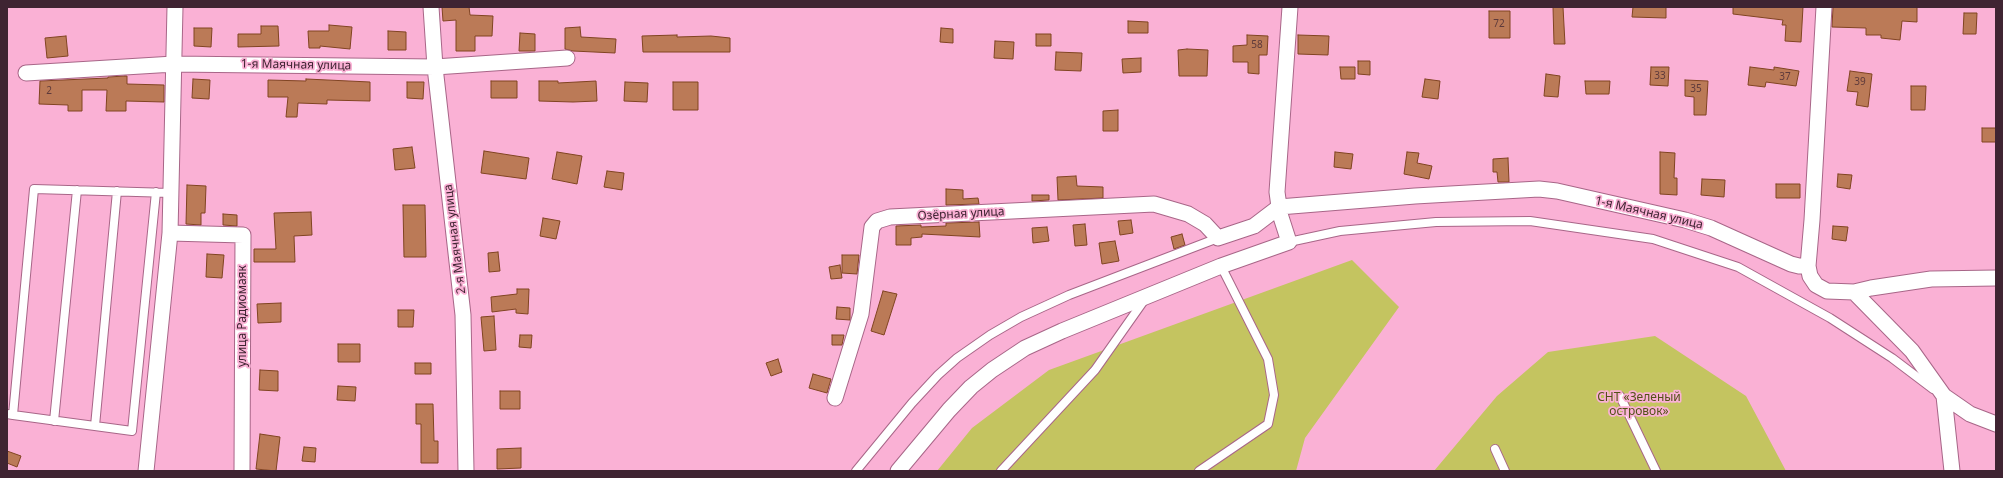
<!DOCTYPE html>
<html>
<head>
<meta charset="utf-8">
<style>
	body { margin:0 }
	#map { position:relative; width:2003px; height:478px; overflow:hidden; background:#fab1d5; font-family:"Noto Sans",sans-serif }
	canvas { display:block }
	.frame { position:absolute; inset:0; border:8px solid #3f2432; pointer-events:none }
</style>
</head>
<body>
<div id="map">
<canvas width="2003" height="478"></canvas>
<div class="frame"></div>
</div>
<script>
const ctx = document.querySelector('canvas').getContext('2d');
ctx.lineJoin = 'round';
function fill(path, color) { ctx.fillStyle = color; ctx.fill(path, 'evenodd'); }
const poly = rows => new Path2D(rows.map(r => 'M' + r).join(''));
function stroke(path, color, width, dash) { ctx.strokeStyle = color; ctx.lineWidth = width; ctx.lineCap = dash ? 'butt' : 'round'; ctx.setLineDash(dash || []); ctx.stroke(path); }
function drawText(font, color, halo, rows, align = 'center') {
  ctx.font = font + ' "Noto Sans",sans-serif'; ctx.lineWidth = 3.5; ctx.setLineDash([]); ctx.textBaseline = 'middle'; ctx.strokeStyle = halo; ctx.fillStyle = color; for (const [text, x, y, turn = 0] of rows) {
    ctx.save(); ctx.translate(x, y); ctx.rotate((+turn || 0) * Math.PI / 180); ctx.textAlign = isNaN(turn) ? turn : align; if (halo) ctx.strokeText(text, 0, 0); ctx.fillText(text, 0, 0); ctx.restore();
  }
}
const green = poly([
	[1352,260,1399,307,1305,438,1296,471,937,471,972,428,1049,370],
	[1655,336,1746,396,1786,471,1434,471,1497,396,1548,352]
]);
const building = poly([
	[442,7,469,7,470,15,493,16,492,36,475,36,475,51,456,51,456,20,443,21,442,7],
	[1553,7,1563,7,1565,44,1554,44,1553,7],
	[1633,7,1666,7,1666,18,1632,17,1633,7],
	[1733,7,1803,7,1801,42,1785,41,1786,25,1782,25,1783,20,1733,14,1733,7],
	[1833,7,1917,7,1917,22,1902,21,1900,40,1881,38,1881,35,1866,35,1866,28,1832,27,1833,7],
	[1489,11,1510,11,1510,38,1489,38,1489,11],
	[1964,13,1977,13,1976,34,1963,34,1964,13],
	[1128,21,1148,22,1148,33,1128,33,1128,21],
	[329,25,352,27,350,49,320,46,320,48,309,48,308,31,329,31,329,25],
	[261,26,278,26,279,46,238,47,238,34,261,34,261,26],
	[580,27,581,37,616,39,615,53,573,51,565,49,565,28,580,27],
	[194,28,212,28,211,47,194,46,194,28],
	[941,28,953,29,953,43,940,42,941,28],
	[388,31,406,32,406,50,388,50,388,31],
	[520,33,535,34,535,51,519,51,520,33],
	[1036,34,1051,34,1051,46,1036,46,1036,34],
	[677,35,677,37,711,36,730,38,730,52,643,52,642,36,677,35],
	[1247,35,1268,36,1267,55,1259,55,1259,74,1248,73,1248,62,1233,62,1233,46,1247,45,1247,35],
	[1298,35,1329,36,1328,55,1298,54,1298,35],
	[66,36,68,56,47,58,45,38,66,36],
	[995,41,1014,42,1013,59,994,58,995,41],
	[1187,49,1208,50,1207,76,1179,76,1178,50,1187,49],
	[1056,52,1082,53,1081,71,1055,70,1056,52],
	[1141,58,1141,72,1123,73,1122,59,1141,58],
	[1358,61,1370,61,1370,75,1358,74,1358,61],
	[1340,67,1355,67,1355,79,1341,79,1340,67],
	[1651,67,1669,67,1668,86,1650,85,1651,67],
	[1750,67,1774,70,1774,67,1799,71,1796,86,1766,82,1765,87,1748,85,1750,67],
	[1850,71,1872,74,1868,107,1856,105,1858,92,1847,91,1850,71],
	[1546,74,1560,76,1558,97,1544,96,1546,74],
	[125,76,127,76,127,84,164,85,164,102,126,101,126,111,106,111,107,90,82,90,82,111,68,111,68,105,39,104,40,81,108,78,108,77,125,76],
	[193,79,210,80,209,99,192,98,193,79],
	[306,79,370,82,370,101,327,100,327,104,298,103,297,117,286,117,288,97,268,97,268,80,306,81,306,79],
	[1425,79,1440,81,1438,99,1422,97,1425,79],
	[1685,80,1708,81,1706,115,1694,115,1694,97,1685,96,1685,80],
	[491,81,517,81,517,98,491,98,491,81],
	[539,81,558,81,558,83,596,81,597,101,573,102,539,101,539,81],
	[1585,81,1610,81,1609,94,1586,94,1585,81],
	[407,82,424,82,423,99,407,98,407,82],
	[625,82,648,83,647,102,624,101,625,82],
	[673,82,698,82,698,110,673,110,673,82],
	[1911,86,1926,86,1925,110,1911,110,1911,86],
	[1118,110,1118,131,1103,131,1103,111,1118,110],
	[1982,128,1996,128,1996,142,1982,142,1982,128],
	[412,147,415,168,395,170,393,149,412,147],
	[484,151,529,158,526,179,481,173,484,151],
	[557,152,582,156,577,184,552,179,557,152],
	[1335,152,1353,154,1351,169,1334,167,1335,152],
	[1407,152,1419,153,1417,163,1432,166,1429,179,1404,174,1407,152],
	[1660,152,1675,153,1674,178,1677,178,1677,195,1660,194,1660,152],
	[1508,158,1509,182,1498,182,1497,172,1493,172,1493,159,1508,158],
	[607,171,624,173,622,190,604,187,607,171],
	[1838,174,1852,175,1850,189,1837,187,1838,174],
	[1076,176,1077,186,1103,187,1103,198,1058,200,1057,177,1076,176],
	[1702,179,1725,180,1724,197,1701,195,1702,179],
	[1776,184,1800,184,1800,198,1776,198,1776,184],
	[187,185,206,186,205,213,201,213,201,225,186,224,187,185],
	[946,189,963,190,963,199,978,198,979,204,946,205,946,189],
	[1032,195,1049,195,1049,200,1032,201,1032,195],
	[403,205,425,205,426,257,404,257,403,205],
	[311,212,312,235,294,236,295,262,254,262,254,249,276,249,274,213,311,212],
	[223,214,237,215,237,226,223,225,223,214],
	[543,218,560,221,556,239,540,236,543,218],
	[1131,220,1133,233,1120,235,1118,221,1131,220],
	[979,222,980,237,922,234,922,237,911,238,911,245,896,245,896,226,921,225,921,227,946,226,946,223,979,222],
	[1085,224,1087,245,1075,246,1073,225,1085,224],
	[1833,226,1848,227,1846,241,1832,239,1833,226],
	[1047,227,1049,241,1033,243,1032,228,1047,227],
	[1182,234,1185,245,1174,249,1171,237,1182,234],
	[1115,241,1119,261,1102,264,1099,243,1115,241],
	[498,252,500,271,489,272,488,253,498,252],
	[207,254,224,255,222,278,206,277,207,254],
	[842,255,859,255,857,274,842,273,842,255],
	[840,265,842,278,831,279,829,267,840,265],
	[517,289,529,289,528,314,516,313,516,309,492,312,491,297,517,294,517,289],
	[883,291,897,294,884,335,871,331,883,291],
	[281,303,281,322,258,323,257,304,281,303],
	[837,307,850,308,850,320,836,319,837,307],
	[398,310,414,310,413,327,398,327,398,310],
	[494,316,496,350,484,351,481,317,494,316],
	[520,335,532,335,531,348,519,347,520,335],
	[832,335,844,335,842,345,832,345,832,335],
	[338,344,360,344,360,362,338,362,338,344],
	[778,359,782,372,771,376,766,363,778,359],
	[415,363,431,363,431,374,415,374,415,363],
	[260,370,278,371,278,391,259,390,260,370],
	[813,374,831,379,827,393,809,388,813,374],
	[338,386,356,387,355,401,337,400,338,386],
	[500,391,520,391,520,409,500,409,500,391],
	[416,404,433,404,434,441,438,441,438,463,421,463,421,424,416,424,416,404],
	[260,434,280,437,276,471,256,469,260,434],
	[304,447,316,448,315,462,302,461,304,447],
	[521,448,521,468,497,469,497,449,521,448],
	[7,451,21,456,17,467,7,463,7,451]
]);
const service = poly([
	[1289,242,1340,231,1436,222,1530,221,1653,239,1738,267,1830,318,1892,358,1933,389],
	[1620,396,1656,471],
	[7,414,13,415,34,189,171,193],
	[13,415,132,431,156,192],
	[54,421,77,190],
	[95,426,117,191],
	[1495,449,1505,471],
	[856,471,912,403,938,375,957,358,990,335,1021,317,1069,295,1218,238],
	[1001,471,1095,370,1145,299],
	[1199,471,1268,424,1274,395,1268,359,1221,266]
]);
const minor = poly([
	[431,7,435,67,463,315,466,471],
	[26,73,174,64,435,67,567,58],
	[170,233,243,235,242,471],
	[1808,266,1812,220,1824,7],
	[1854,292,1912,351,1944,396,1952,471],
	[1944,396,1970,414,1996,424],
	[835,398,861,314,872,227,877,221,890,217,1154,204,1188,214,1205,224,1218,238,1254,226,1279,207,1415,196,1539,189,1557,191,1685,220,1711,228,1791,264,1799,266,1808,266,1810,276,1816,285,1827,291,1854,292,1871,288,1931,279,1996,278],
	[146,471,170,233,175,7],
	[898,471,949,410,971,387,992,370,1025,348,1062,331,1221,266,1289,242,1280,214,1277,192,1290,7]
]);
const numberNames = [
	["72",1499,24],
	["58",1257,45],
	["33",1660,76],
	["37",1785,77],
	["39",1860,82],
	["35",1696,89],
	["2",49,91]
];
const streetNames = [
	["1-я Маячная улица",296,65,1],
	["1-я Маячная улица",1649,213,13],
	["Озёрная улица",961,214,-3],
	["2-я Маячная улица",455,239,-97],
	["улица Радиомаяк",243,316,-90]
];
const parkNames = [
	["СНТ «Зеленый",1639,398],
	["островок»",1639,412]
];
fill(green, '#c4c460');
fill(building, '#bb7a57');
stroke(building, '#804421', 1);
stroke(service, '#a86688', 10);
stroke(minor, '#a86688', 17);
stroke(service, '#fff', 8);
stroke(minor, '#fff', 15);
drawText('10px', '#5e3a3b', null, numberNames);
drawText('12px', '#3f2432', '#fab1d5', streetNames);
drawText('12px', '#535217', '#fab1d5', parkNames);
</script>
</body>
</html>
